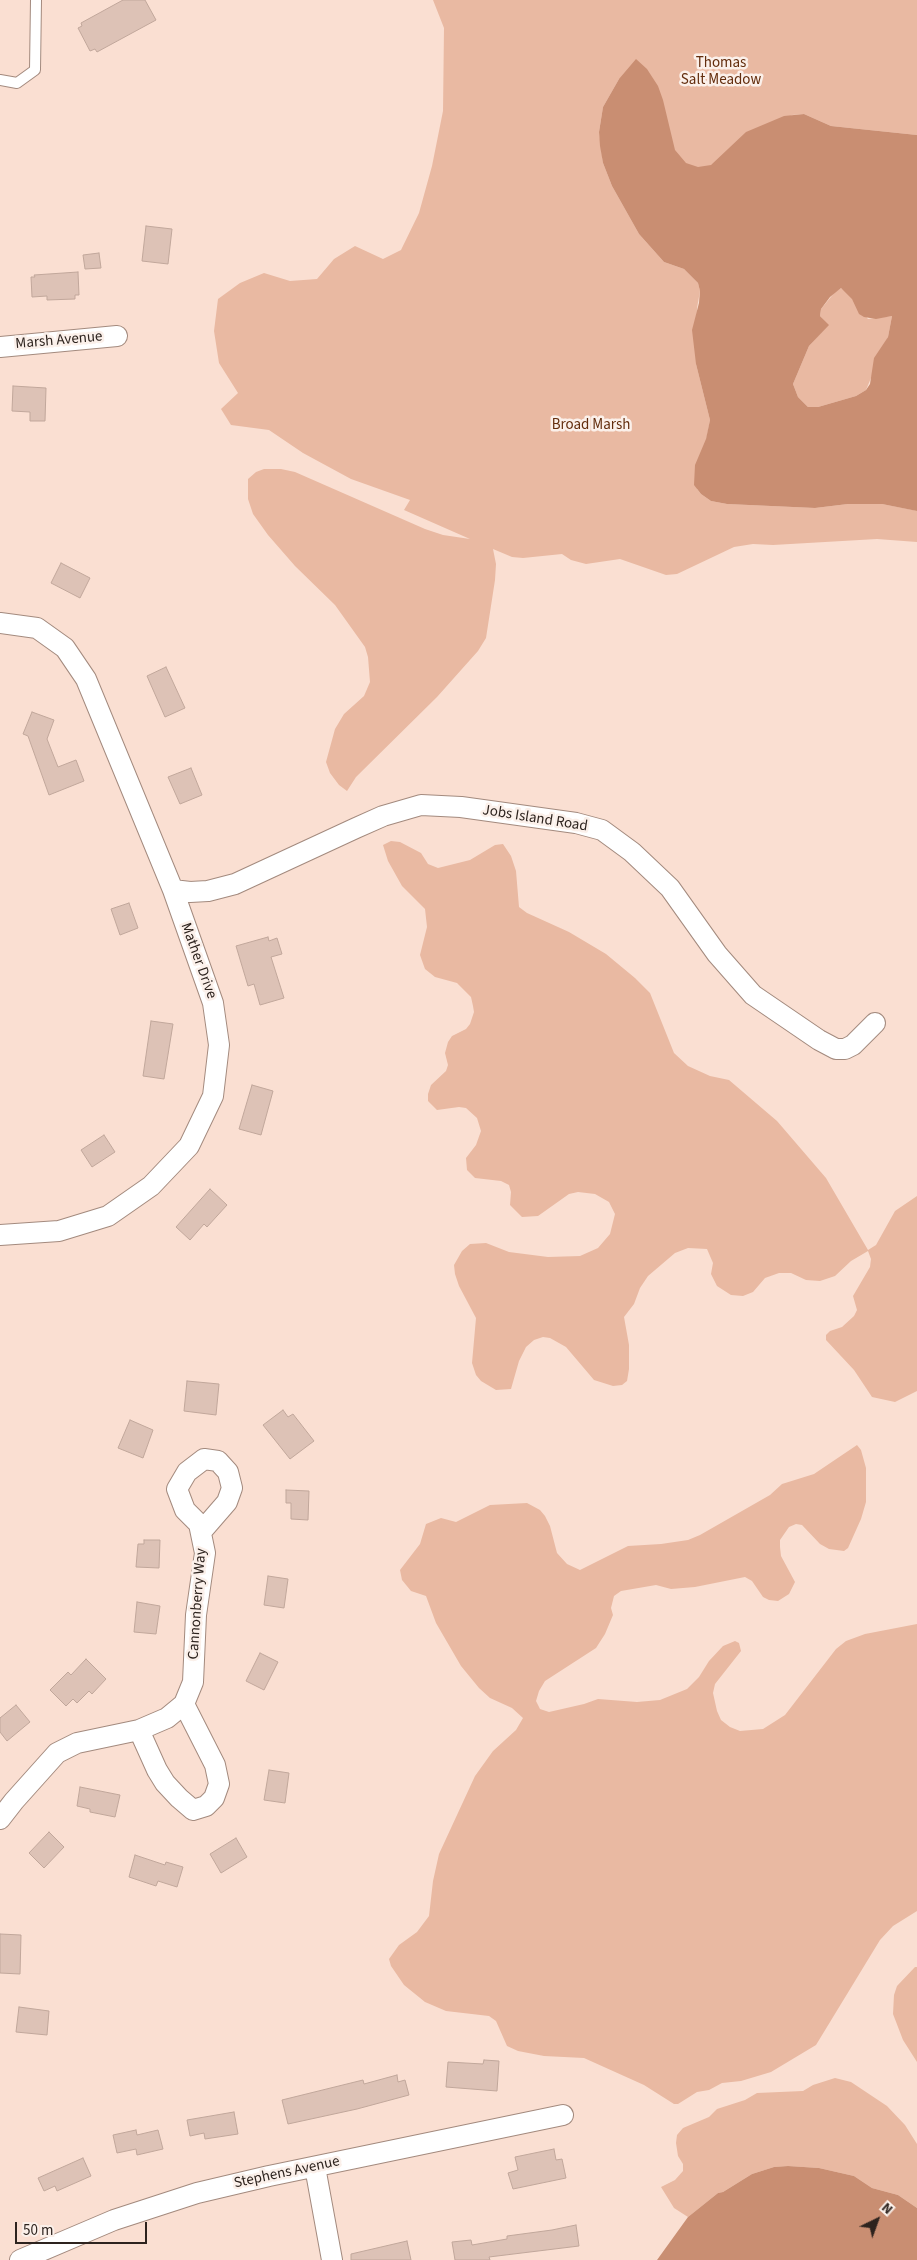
<!DOCTYPE html>
<html>
<head>
<meta charset="utf-8">
<style>
	body { margin:0 }
	#map { position:relative; width:917px; height:2260px; overflow:hidden; background:#fadfd2; font-family:"Source Sans 3",sans-serif }
	canvas { display:block }
	.north { position:absolute; left:852px; top:2195px; width:50px; height:50px; -webkit-text-stroke:4px #fbf0ea; paint-order:stroke; rotate:42deg; font-size:14px; font-weight:700; line-height:20px; text-align:center; color:#2d231e }
	.north::after { content:''; display:block; margin:auto; width:18px; height:22px; background:#2d231e; clip-path:polygon(50% 0,100% 100%,50% 72%,0 100%) }
	.scale { position:absolute; left:15px; top:2222px; width:132px; height:22px; box-sizing:border-box; border:2px solid #2d231e; border-top:0; padding-left:6px; font-size:15px; line-height:18px; white-space:nowrap; color:#2d231e; -webkit-text-stroke:4px #fbf0ea; paint-order:stroke }
</style>
</head>
<body>
<div id="map">
<canvas width="917" height="2260"></canvas>
<div class="north">N</div>
<div class="scale">50 m</div>
</div>
<script>
const ctx = document.querySelector('canvas').getContext('2d');
ctx.lineJoin = 'round';
function fill(path, color) { ctx.fillStyle = color; ctx.fill(path, 'evenodd'); }
const poly = rows => new Path2D(rows.map(r => 'M' + r).join(''));
function stroke(path, color, width, dash) { ctx.strokeStyle = color; ctx.lineWidth = width; ctx.lineCap = dash ? 'butt' : 'round'; ctx.setLineDash(dash || []); ctx.stroke(path); }
function drawText(font, color, halo, rows, align = 'center') {
  ctx.font = font + ' "Source Sans 3",sans-serif'; ctx.lineWidth = 5; ctx.setLineDash([]); ctx.textBaseline = 'middle'; ctx.strokeStyle = halo; ctx.fillStyle = color; for (const [text, x, y, turn = 0] of rows) {
    ctx.save(); ctx.translate(x, y); ctx.rotate((+turn || 0) * Math.PI / 180); ctx.textAlign = isNaN(turn) ? turn : align; if (halo) ctx.strokeText(text, 0, 0); ctx.fillText(text, 0, 0); ctx.restore();
  }
}
const green = poly([
	[433,0,917,0,917,135,831,126,804,114,792,115,713,170,689,170,619,79,603,107,599,132,603,163,612,186,639,234,664,262,684,269,698,283,700,291,697,308,696,364,710,420,697,489,701,494,711,501,727,504,815,508,848,504,882,504,913,510,917,511,917,542,877,539,773,545,753,544,734,547,677,574,666,575,620,559,586,564,571,560,562,554,523,558,512,557,493,549,496,564,495,580,486,638,478,651,437,697,356,777,347,791,339,785,330,773,326,762,335,729,344,714,364,696,370,682,368,657,365,647,335,605,295,566,268,535,253,514,248,499,248,479,256,472,264,469,281,469,295,472,425,529,443,535,470,539,404,510,410,500,351,479,303,453,269,430,231,425,221,409,238,393,219,363,214,331,218,299,240,283,264,273,290,281,317,279,334,259,355,246,383,259,401,250,419,213,432,166,443,111,444,28],
	[841,288,848,293,868,319,892,316,888,337,866,390,856,396,818,407,808,407,798,397,793,384,809,346,828,325,820,316,821,309,835,292],
	[391,841,400,842,421,853,428,864,438,868,470,860,495,845,503,844,511,856,516,871,519,907,527,913,569,932,606,954,635,978,650,993,674,1053,688,1066,710,1076,729,1080,777,1121,826,1178,868,1250,876,1245,895,1211,917,1196,917,1391,895,1402,872,1397,854,1370,826,1340,826,1335,830,1331,842,1327,854,1316,857,1310,853,1296,870,1267,871,1259,868,1251,851,1261,835,1276,820,1281,806,1280,791,1273,779,1273,765,1278,753,1292,743,1296,731,1295,717,1286,711,1274,713,1263,707,1249,688,1248,675,1253,648,1276,640,1288,634,1304,624,1317,629,1345,629,1369,627,1381,622,1385,613,1386,594,1380,566,1347,550,1338,543,1337,534,1340,526,1347,519,1361,511,1389,496,1390,481,1381,476,1375,472,1363,476,1318,459,1286,455,1274,454,1265,462,1251,470,1244,486,1243,509,1252,548,1257,580,1256,598,1248,610,1234,615,1214,609,1202,595,1194,578,1192,569,1194,538,1216,522,1217,510,1205,511,1192,509,1185,501,1181,475,1178,467,1170,466,1158,476,1145,481,1131,477,1118,466,1108,459,1107,437,1110,428,1101,428,1094,431,1085,446,1071,448,1065,445,1053,448,1042,452,1036,466,1029,470,1024,474,1012,473,1006,471,997,457,983,435,977,425,969,420,955,427,927,425,909,402,886,388,861,383,845],
	[857,1445,861,1450,866,1468,866,1502,861,1519,848,1548,844,1551,829,1549,820,1544,802,1525,796,1524,789,1527,780,1540,780,1547,781,1556,795,1582,789,1594,778,1601,769,1600,763,1597,752,1581,745,1577,695,1587,671,1589,656,1585,621,1591,614,1596,611,1608,613,1615,605,1634,596,1648,545,1681,539,1691,536,1701,540,1709,549,1712,584,1704,598,1699,637,1702,660,1700,687,1689,699,1677,709,1661,723,1646,735,1641,739,1643,741,1651,715,1684,713,1693,717,1711,721,1720,730,1727,740,1731,763,1729,785,1715,836,1649,846,1641,865,1634,917,1624,917,1911,893,1926,880,1940,816,2045,771,2072,741,2081,722,2083,709,2090,697,2092,678,2104,674,2104,644,2085,584,2058,544,2056,518,2051,507,2046,496,2021,489,2016,446,2011,425,2002,404,1985,391,1966,389,1959,399,1945,417,1932,429,1916,433,1881,439,1854,475,1776,493,1751,516,1730,523,1718,512,1708,490,1698,479,1688,461,1666,436,1623,426,1596,411,1591,402,1580,400,1570,420,1544,426,1524,441,1518,456,1522,490,1505,527,1503,540,1510,545,1516,550,1526,557,1553,567,1564,580,1570,628,1546,661,1544,688,1540,700,1535,770,1495,782,1484,814,1474],
	[915,1967,917,1967,917,2062,903,2040,893,2014,894,1995,897,1986],
	[835,2078,851,2082,887,2106,905,2125,917,2144,917,2208,898,2195,872,2188,854,2176,819,2168,788,2166,774,2167,752,2174,723,2192,718,2193,688,2217,674,2208,661,2187,675,2180,683,2171,683,2164,678,2156,676,2143,677,2135,683,2128,709,2117,717,2109,745,2100,757,2093,803,2091,813,2085]
]);
const water = poly([
	[636,59,647,69,658,86,663,100,675,150,686,163,698,167,711,165,746,132,784,116,804,114,831,126,917,135,917,511,882,504,848,504,815,508,727,504,711,501,701,494,694,485,695,465,706,439,710,420,696,364,692,330,699,303,700,291,698,283,684,269,664,262,639,234,612,186,603,163,600,146,599,132,603,107,619,79],
	[841,288,852,299,859,314,864,317,876,319,892,316,888,337,874,358,870,384,866,390,856,396,818,407,808,407,798,397,793,384,809,346,829,325,820,316,821,309,830,297],
	[788,2166,819,2168,854,2176,872,2188,898,2195,917,2208,917,2260,657,2260,688,2217,718,2193,723,2192,752,2174,774,2167]
]);
const building = poly([
	[123,0,145,0,156,20,97,52,95,49,90,51,78,28,82,26,81,23,123,0],
	[146,226,172,229,168,264,142,261,146,226],
	[99,253,101,268,85,269,83,255,99,253],
	[78,272,79,295,75,295,75,299,47,300,47,296,32,297,31,277,35,277,34,275,78,272],
	[13,386,46,388,45,421,30,421,30,412,12,411,13,386],
	[61,563,90,578,80,598,51,583,61,563],
	[166,667,185,708,165,717,147,676,166,667],
	[32,712,54,720,47,739,58,767,76,760,84,781,49,795,28,736,23,734,32,712],
	[191,768,202,795,180,804,168,777,191,768],
	[129,903,138,928,120,935,111,909,129,903],
	[268,937,269,941,277,938,282,954,271,957,284,998,260,1005,254,984,248,986,236,946,268,937],
	[151,1021,173,1024,164,1079,143,1076,151,1021],
	[252,1085,273,1091,261,1135,239,1129,252,1085],
	[104,1135,115,1152,92,1167,81,1150,104,1135],
	[210,1189,227,1205,207,1227,204,1224,190,1240,176,1227,210,1189],
	[187,1381,219,1384,216,1415,184,1411,187,1381],
	[283,1410,288,1417,293,1414,314,1441,290,1459,263,1425,283,1410],
	[130,1420,153,1430,143,1458,118,1448,130,1420],
	[286,1490,309,1491,308,1520,291,1519,291,1503,286,1503,286,1490],
	[144,1540,160,1540,159,1568,136,1567,138,1544,144,1544,144,1540],
	[268,1576,288,1579,284,1608,264,1605,268,1576],
	[137,1602,160,1606,156,1634,134,1632,137,1602],
	[260,1653,278,1662,264,1690,246,1681,260,1653],
	[86,1659,106,1679,92,1694,89,1691,77,1703,73,1699,66,1706,50,1690,68,1672,71,1675,86,1659],
	[16,1705,30,1722,7,1741,0,1732,0,1718,16,1705],
	[269,1770,289,1773,285,1803,264,1800,269,1770],
	[80,1787,120,1795,115,1817,90,1812,90,1809,77,1806,80,1787],
	[49,1832,64,1847,44,1868,29,1853,49,1832],
	[236,1838,247,1857,221,1873,210,1854,236,1838],
	[135,1855,165,1865,166,1862,183,1867,177,1887,158,1881,156,1886,129,1877,135,1855],
	[0,1934,21,1935,20,1974,0,1973,0,1934],
	[19,2007,49,2011,47,2035,16,2032,19,2007],
	[484,2060,499,2061,497,2091,446,2087,448,2062,483,2064,484,2060],
	[397,2075,398,2082,405,2080,409,2095,357,2109,288,2124,282,2100,363,2080,364,2084,397,2075],
	[234,2112,238,2134,205,2139,204,2133,190,2136,187,2120,234,2112],
	[136,2130,137,2135,158,2130,163,2149,137,2155,136,2149,117,2153,113,2135,136,2130],
	[554,2149,556,2160,562,2159,566,2178,513,2189,508,2173,518,2170,515,2157,554,2149],
	[83,2158,91,2176,57,2191,55,2186,44,2191,38,2178,83,2158],
	[576,2225,579,2246,489,2257,490,2260,455,2260,452,2242,471,2240,472,2245,507,2239,507,2236,552,2230,576,2225],
	[407,2241,411,2260,351,2260,351,2254,407,2241]
]);
const lane = poly([
	[0,80,17,83,35,70,36,0]
]);
const street = poly([
	[0,347,117,336],
	[0,623,37,628,65,648,86,679,173,890,213,1003,219,1045,213,1096,189,1146,151,1186,108,1216,59,1231,0,1235],
	[173,890,190,892,208,891,235,884,356,828,383,816,421,805,461,807,576,823,602,830,632,852,670,888,717,954,753,995,819,1040,836,1049,845,1049,853,1045,875,1023],
	[139,1730,167,1718,184,1704],
	[0,1819,14,1801,57,1753,77,1743,139,1730,157,1770,165,1783,179,1798,193,1810,206,1806,214,1798,219,1784,215,1765,184,1704,193,1682,196,1615,205,1553,199,1524,185,1510,177,1489,187,1472,204,1459,218,1461,228,1472,232,1488,227,1502,201,1532],
	[315,2167,332,2260],
	[20,2260,114,2220,197,2193,269,2176,563,2115]
]);
const parkNames = [
	["Thomas",721,64],
	["Salt Meadow",721,81],
	["Broad Marsh",591,426]
];
const streetNames = [
	["Marsh Avenue",59,341,-5],
	["Jobs Island Road",535,819,9],
	["Mather Drive",198,961,70],
	["Cannonberry Way",198,1604,-86],
	["Stephens Avenue",287,2173,-12]
];
fill(green, '#e9b9a2');
fill(water, '#c98e72');
fill(building, '#ddc2b6');
stroke(building, '#c1a79b', 1);
stroke(lane, '#a38a7e', 12);
stroke(street, '#a38a7e', 22);
stroke(lane, '#fff', 10);
stroke(street, '#fff', 20);
drawText('15px', '#632d0d', '#fbf0ea', parkNames);
drawText('15px', '#2d231e', '#fbf0ea', streetNames);
</script>
</body>
</html>
